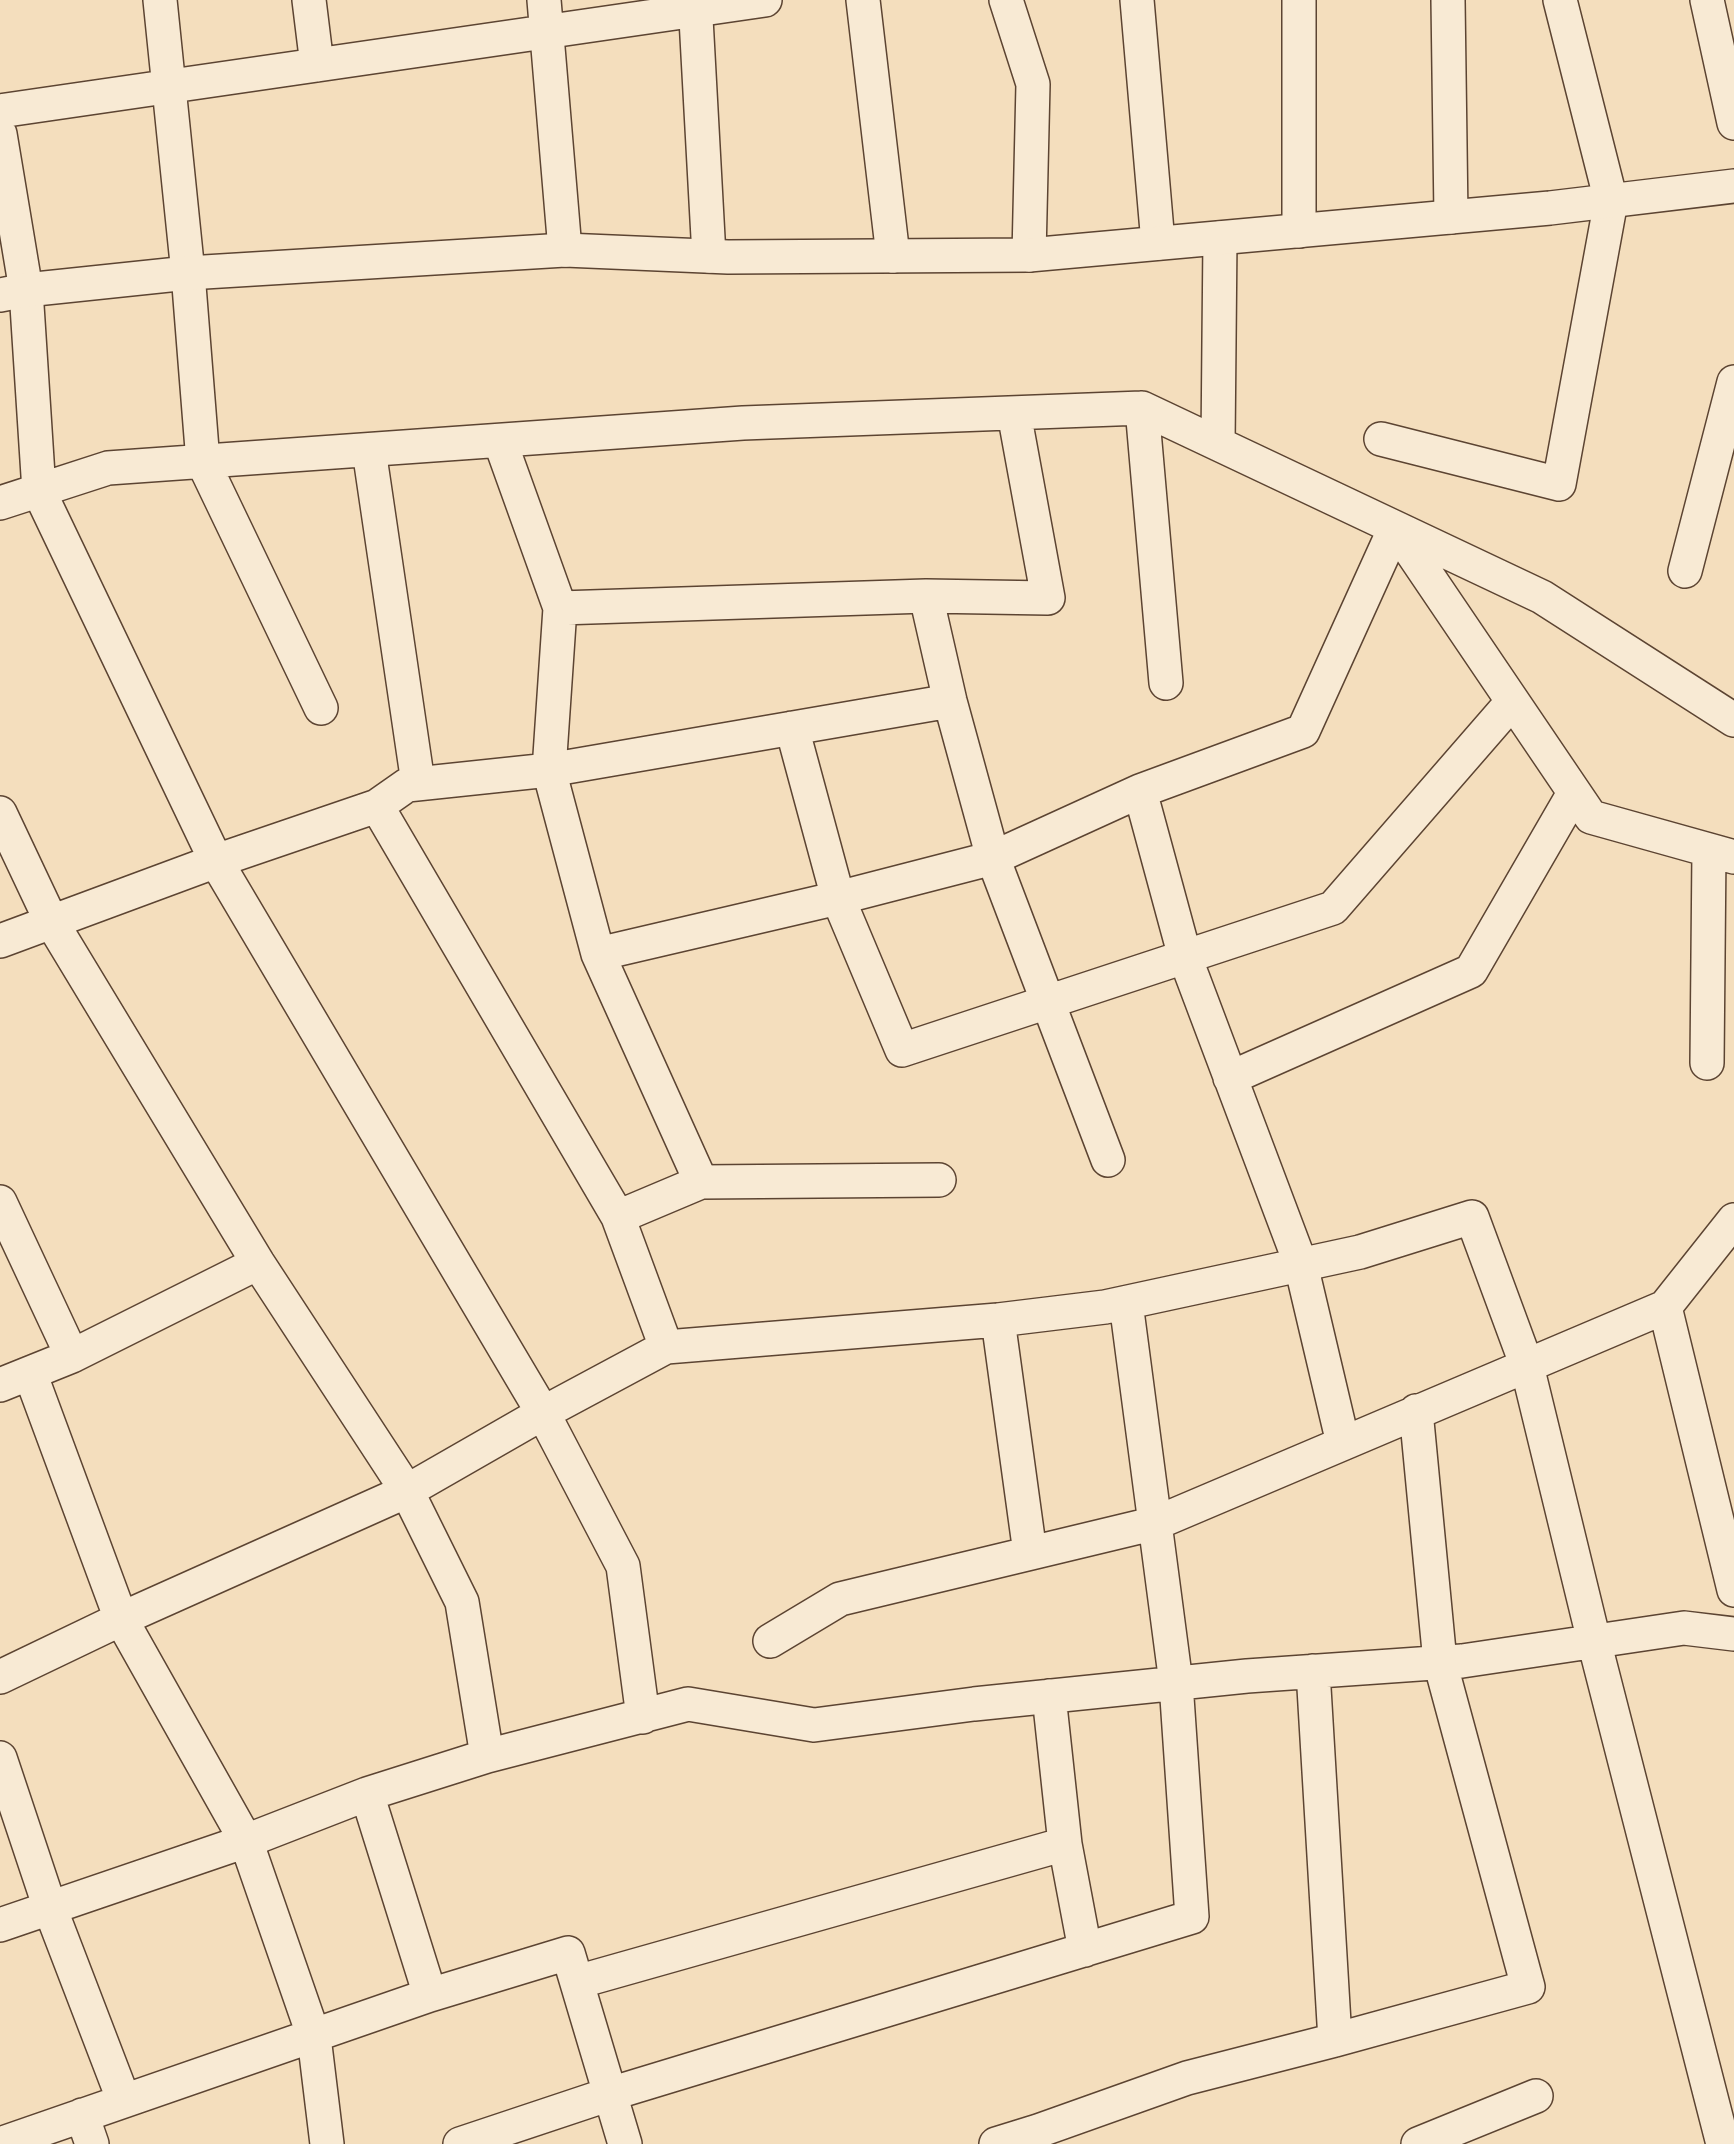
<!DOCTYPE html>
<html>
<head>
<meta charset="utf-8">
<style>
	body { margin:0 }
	canvas { display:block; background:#f4debd }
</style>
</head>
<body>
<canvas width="1734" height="2144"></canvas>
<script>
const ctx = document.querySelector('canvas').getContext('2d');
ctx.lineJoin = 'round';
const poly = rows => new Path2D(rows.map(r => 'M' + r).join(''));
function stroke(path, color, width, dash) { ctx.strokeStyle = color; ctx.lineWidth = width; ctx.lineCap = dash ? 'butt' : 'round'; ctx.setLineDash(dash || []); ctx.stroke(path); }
const minor = poly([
	[160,0,188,273,203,462,321,708],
	[309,0,317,65],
	[544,0,565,250],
	[695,0,709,256],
	[863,0,893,256],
	[1006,0,1033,84,1029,255],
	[1137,0,1158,243],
	[1299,0,1299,231],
	[1448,0,1451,217],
	[1707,0,1734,123],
	[0,111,765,0],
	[0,134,26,290,39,491,216,861,543,1413,623,1566,643,1717],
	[1142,408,1166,683],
	[1381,439,1559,484,1611,201,1560,0],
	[500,441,560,608,549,770,598,954,701,1182],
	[1218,444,1220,238],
	[369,450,418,783],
	[0,503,108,468,743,423,1142,408,1542,597,1734,720],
	[1396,529,1591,817,1734,857],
	[1685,571,1734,382],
	[926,596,950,701,993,858,1108,1160],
	[560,608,926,596,1048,598,1014,413],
	[792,728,838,898,902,1050,1333,908,1512,702],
	[1140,791,1185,957,1301,1265,1343,1443],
	[377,806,618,1217,666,1347],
	[0,813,51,921,258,1263,407,1491,462,1602,487,1756],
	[0,941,216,861,377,806,407,785,549,770,950,701],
	[598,954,838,898,993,858,1140,791,1303,731,1395,528],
	[1707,1063,1709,850],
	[1230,1078,1471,971,1574,793],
	[0,1202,72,1356],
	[618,1217,701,1182,939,1180],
	[1665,1307,1734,1590],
	[998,1320,1030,1553],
	[30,1373,121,1619,246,1841,314,2037,327,2144],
	[0,1385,72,1356,258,1263],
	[770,1641,840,1599,1156,1523,1665,1307,1734,1220],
	[1313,1671,1335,2040],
	[0,1677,121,1619,407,1491,543,1413,666,1347,998,1320,1105,1307,1360,1252,1472,1217,1527,1366,1594,1641,1723,2144],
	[1049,1696,1065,1844,1085,1950],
	[0,1758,50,1908,124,2101],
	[367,1794,430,1995],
	[0,1925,246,1841,367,1794,487,1756,688,1704,814,1725,974,1704,1247,1676,1462,1661,1684,1628,1734,1634],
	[577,1982,1065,1844],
	[82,2115,92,2144],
	[0,2144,430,1995,568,1953,625,2144],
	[460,2144,610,2094,1192,1917,1176,1683,1126,1303],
	[996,2144,1038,2131,1187,2078,1335,2040,1528,1987,1440,1662,1416,1411],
	[1418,2144,1536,2096]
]);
const tertiary = poly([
	[0,295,26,290,188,273,565,250,728,257,1029,255,1550,208,1734,186]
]);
stroke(minor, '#5c4432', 36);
stroke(tertiary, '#5c4432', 36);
stroke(minor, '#f8ead4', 33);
stroke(tertiary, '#f8ead4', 33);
</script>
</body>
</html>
